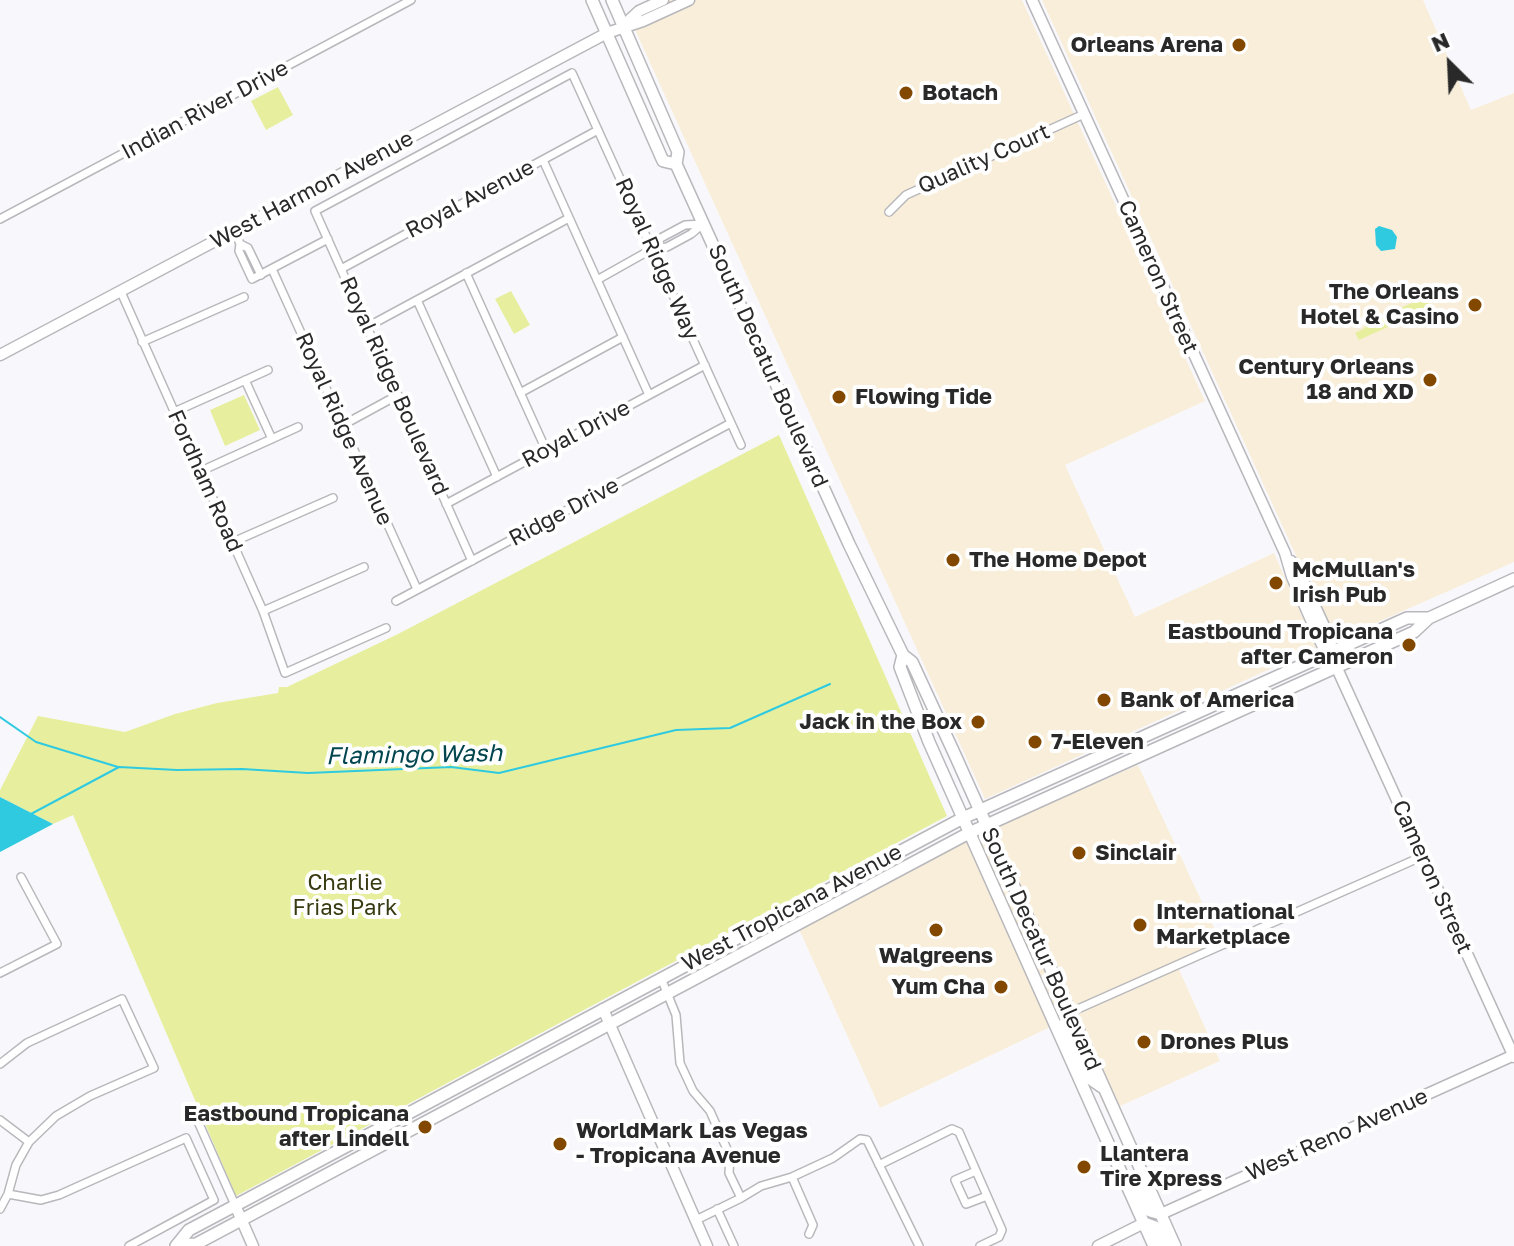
<!DOCTYPE html>
<html>
<head>
<meta charset="utf-8">
<style>
	body { margin:0 }
	#map { position:relative; width:1514px; height:1246px; overflow:hidden; background:#f8f8fc; font-family:"Golos Text",sans-serif }
	canvas { display:block }
	.north { position:absolute; left:1410px; top:24px; width:80px; height:80px; -webkit-text-stroke:6px #fff; paint-order:stroke; rotate:336deg; font-size:22px; font-weight:700; line-height:32px; text-align:center; color:#29292a }
	.north::after { content:''; display:block; margin:auto; width:28px; height:36px; background:#29292a; clip-path:polygon(50% 0,100% 100%,50% 72%,0 100%) }
</style>
</head>
<body>
<div id="map">
<canvas width="1514" height="1246"></canvas>
<div class="north">N</div>
</div>
<script>
const ctx = document.querySelector('canvas').getContext('2d');
ctx.lineJoin = 'round';
function fill(path, color) { ctx.fillStyle = color; ctx.fill(path, 'evenodd'); }
const poly = rows => new Path2D(rows.map(r => 'M' + r).join(''));
function stroke(path, color, width, dash) { ctx.strokeStyle = color; ctx.lineWidth = width; ctx.lineCap = dash ? 'butt' : 'round'; ctx.setLineDash(dash || []); ctx.stroke(path); }
function drawText(font, color, halo, rows, align = 'center') {
  ctx.font = font + ' "Golos Text",sans-serif'; ctx.lineWidth = 8; ctx.setLineDash([]); ctx.textBaseline = 'middle'; ctx.strokeStyle = halo; ctx.fillStyle = color; for (const [text, x, y, turn = 0] of rows) {
    ctx.save(); ctx.translate(x, y); ctx.rotate((+turn || 0) * Math.PI / 180); ctx.textAlign = isNaN(turn) ? turn : align; if (halo) ctx.strokeText(text, 0, 0); ctx.fillText(text, 0, 0); ctx.restore();
  }
}
const commercial = poly([
	[654,0,1022,0,1205,401,1065,465,1135,617,1274,553,1316,648,985,799,627,12],
	[1042,0,1423,0,1471,110,1514,93,1514,562,1335,641],
	[1138,765,1222,945,1177,965,1220,1061,1107,1112,1065,1020,880,1108,793,916]
]);
const green = poly([
	[278,87,293,115,266,130,251,101],
	[511,291,530,325,514,334,495,299],
	[1427,296,1432,307,1359,340,1355,333,1365,328,1364,325],
	[244,395,260,430,225,446,210,410],
	[779,435,947,816,236,1196,73,815,53,824,0,797,0,790,38,716,125,732,175,714,217,703,278,693,279,687,287,687,398,634]
]);
const water = poly([
	[1379,226,1392,230,1397,237,1395,249,1381,251,1376,245,1375,229],
	[0,797,53,824,0,852]
]);
const stream = poly([
	[0,717,36,742,118,767],
	[31,814,119,767,177,770,242,769,308,773,451,767,499,773,676,730,730,728,830,684]
]);
const street = poly([
	[543,160,649,395],
	[889,212,906,195,1084,114],
	[0,219,411,0],
	[235,231,240,244,239,251,252,279,328,239],
	[240,244,248,248,261,275],
	[652,249,657,240,685,225,703,224],
	[272,269,417,589],
	[341,269,598,130],
	[466,273,546,450],
	[597,280,652,249,667,247,691,234,703,224],
	[121,292,263,611,285,673,386,628],
	[417,300,497,477],
	[367,327,569,218],
	[142,342,244,297],
	[245,380,272,439],
	[520,393,623,337],
	[174,412,268,370],
	[343,425,398,395],
	[201,471,298,427],
	[446,504,705,365],
	[233,542,333,498],
	[472,561,315,211,572,73,741,445],
	[396,601,731,423],
	[263,611,364,567],
	[0,973,57,944,21,877],
	[661,978,676,1015,680,1063,693,1091,710,1111,730,1156,729,1173,741,1198,696,1220],
	[1071,1012,1423,856],
	[0,1064,27,1043,122,999,154,1068,90,1096,56,1116,29,1142,16,1165,8,1194,0,1209],
	[192,1108,235,1205],
	[0,1120,29,1142],
	[879,1165,952,1129,959,1132,1002,1230,999,1237,980,1246],
	[976,1171,955,1180,966,1204,987,1196],
	[792,1177,813,1225,809,1234],
	[8,1194,41,1200,59,1195,186,1138,214,1200,129,1246],
	[741,1198,761,1186,792,1177,833,1158,860,1139,867,1140,919,1246],
	[717,1209,734,1246]
]);
const secondary = poly([
	[1032,0,1285,553,1292,577,1322,645,1330,653,1514,1057],
	[625,24,639,11,663,0],
	[0,355,607,33,643,21,689,0],
	[1291,561,1300,574,1331,641,1330,653],
	[603,1009,707,1246],
	[235,1205,253,1246],
	[1161,1214,1514,1055],
	[1098,1246,1144,1223]
]);
const primary = poly([
	[592,0,663,161,676,164],
	[612,0,678,152,676,164,849,544,903,655,912,662,955,755,1175,1246],
	[903,655,900,667,929,742,1154,1246],
	[1063,1025,1089,1078,1102,1087],
	[1122,1175,1134,1180,1150,1211,1161,1214],
	[1144,1223,1155,1227,1164,1246],
	[177,1245,196,1244,969,833,1414,632,1429,618,1514,579],
	[176,1246,189,1230,223,1212,963,818,1407,618,1429,618]
]);
const markers = [
	[1239,45,8,"#834800"],
	[906,93,8,"#834800"],
	[1475,305,8,"#834800"],
	[1430,380,8,"#834800"],
	[839,397,8,"#834800"],
	[953,560,8,"#834800"],
	[1276,583,8,"#834800"],
	[1409,645,8,"#834800"],
	[1104,700,8,"#834800"],
	[978,722,8,"#834800"],
	[1035,742,8,"#834800"],
	[1079,853,8,"#834800"],
	[1140,925,8,"#834800"],
	[936,930,8,"#834800"],
	[1001,987,8,"#834800"],
	[1144,1042,8,"#834800"],
	[425,1127,8,"#834800"],
	[560,1144,8,"#834800"],
	[1084,1167,8,"#834800"]
];
const poiNames = [
	["Orleans Arena",1223,45,"right"],
	["Botach",922,93],
	["The Orleans",1459,292,"right"],
	["Hotel & Casino",1459,317,"right"],
	["Century Orleans",1414,367,"right"],
	["18 and XD",1414,392,"right"],
	["Flowing Tide",855,397],
	["The Home Depot",969,560],
	["McMullan's",1292,570],
	["Irish Pub",1292,595],
	["Eastbound Tropicana",1393,632,"right"],
	["after Cameron",1393,657,"right"],
	["Bank of America",1120,700],
	["Jack in the Box",962,722,"right"],
	["7-Eleven",1051,742],
	["Sinclair",1095,853],
	["International",1156,912],
	["Marketplace",1156,937],
	["Walgreens",936,956,"center"],
	["Yum Cha",985,987,"right"],
	["Drones Plus",1160,1042],
	["Eastbound Tropicana",409,1114,"right"],
	["after Lindell",409,1139,"right"],
	["WorldMark Las Vegas",576,1131],
	["- Tropicana Avenue",576,1156],
	["Llantera",1100,1154],
	["Tire Xpress",1100,1179]
];
const streetNames = [
	["Indian River Drive",205,110,-28],
	["Quality Court",984,159,-24],
	["West Harmon Avenue",312,190,-28],
	["Royal Avenue",470,199,-28],
	["Royal Ridge Way",657,259,66],
	["Cameron Street",1158,277,66],
	["South Decatur Boulevard",768,366,66],
	["Royal Ridge Boulevard",394,386,66],
	["Royal Ridge Avenue",344,429,66],
	["Royal Drive",576,434,-28],
	["Fordham Road",205,481,66],
	["Ridge Drive",564,512,-28],
	["Cameron Street",1432,877,66],
	["West Tropicana Avenue",792,908,-28],
	["South Decatur Boulevard",1041,949,66],
	["West Reno Avenue",1337,1135,-24]
];
const parkNames = [
	["Charlie",345,883],
	["Frias Park",345,908]
];
const waterNames = [
	["Flamingo Wash",414,755,-1]
];
fill(commercial, '#f9eed9');
fill(green, '#e7ef9f');
fill(water, '#2fcae0');
stroke(stream, '#2fcae0', 2);
stroke(street, '#b8b8bc', 10);
stroke(secondary, '#b8b8bc', 13);
stroke(primary, '#b8b8bc', 14);
stroke(street, '#fff', 7);
stroke(secondary, '#fff', 10);
stroke(primary, '#fff', 11);
for (const [x, y, r, color] of markers) { const dot = new Path2D(); dot.arc(x, y, r, 0, 2 * Math.PI); ctx.fillStyle = color; ctx.fill(dot); stroke(dot, '#fff', 3); }
drawText('bold 22px', '#29292a', '#fff', poiNames, 'left');
drawText('22px', '#29292a', '#fff', streetNames);
drawText('22px', '#383b11', '#fff', parkNames);
drawText('italic 24px', '#01464f', '#fff', waterNames);
</script>
</body>
</html>
